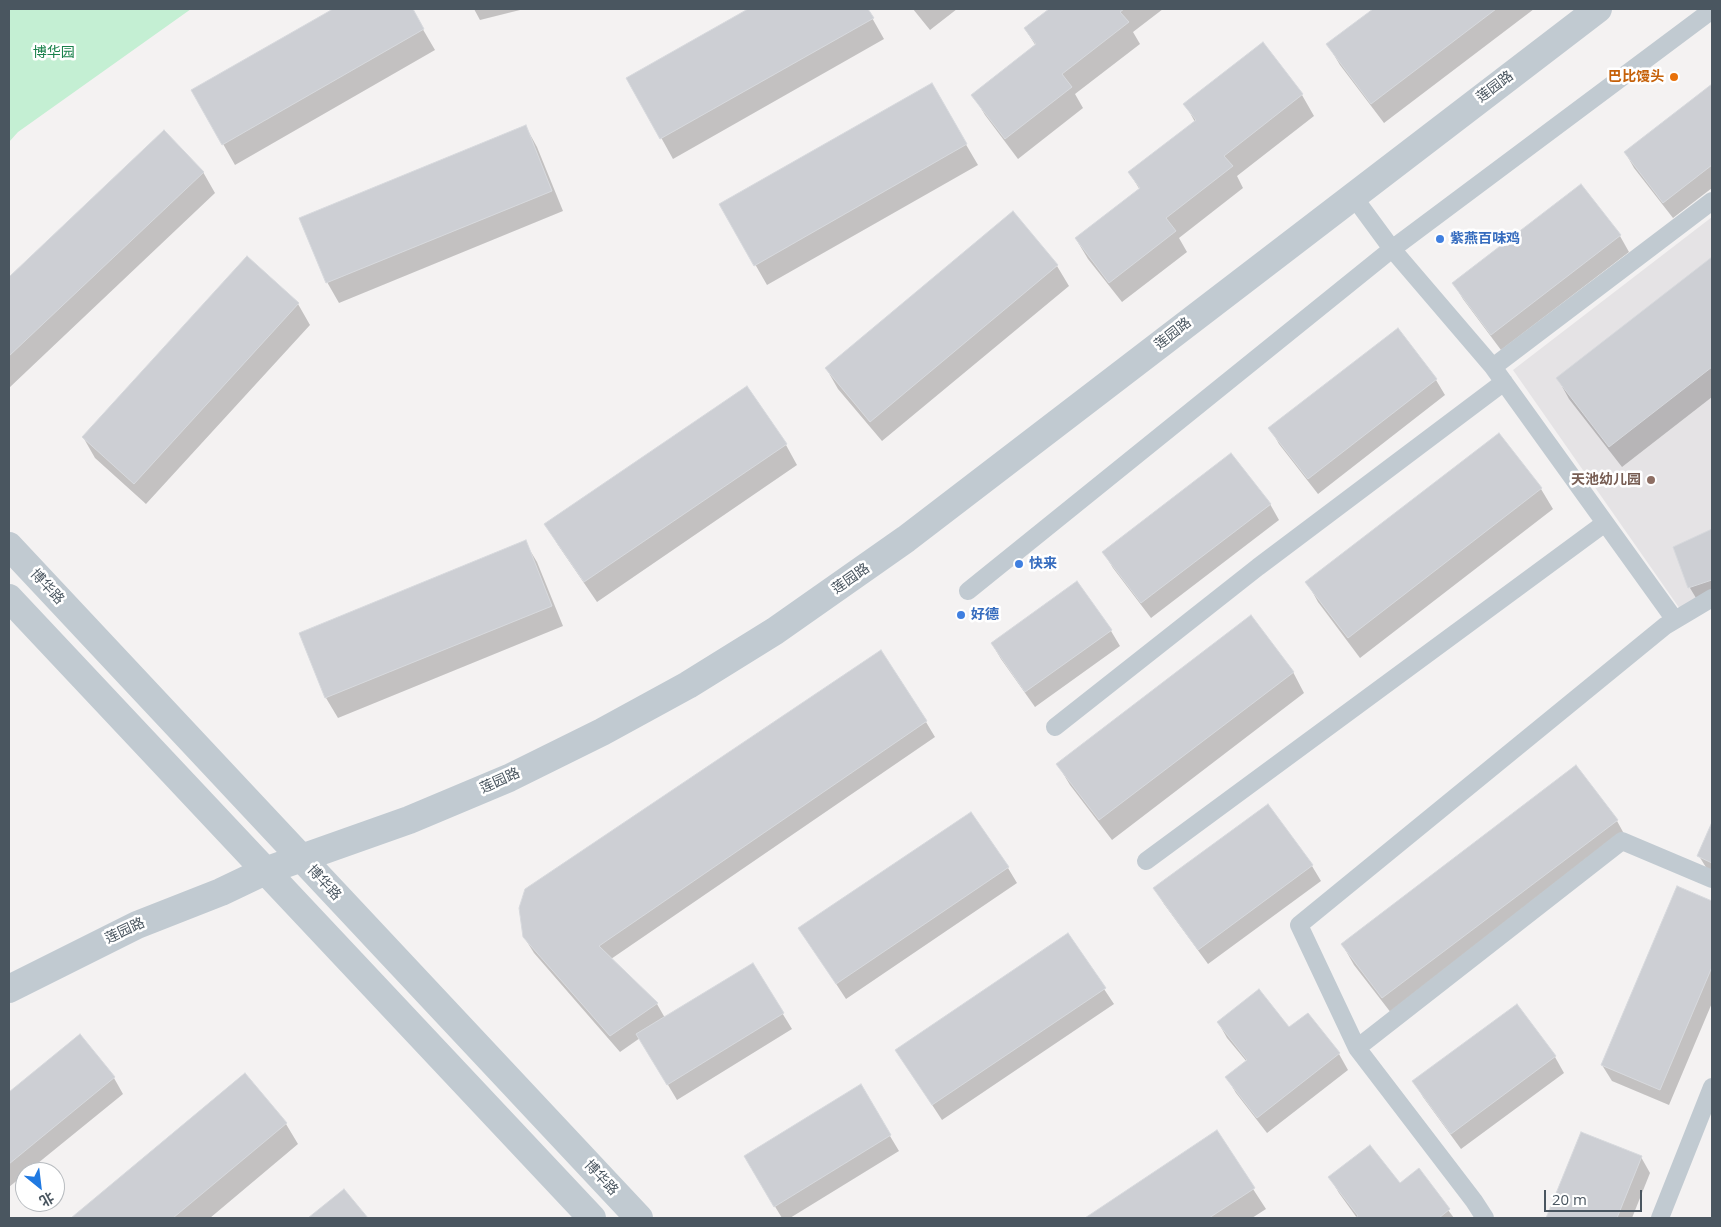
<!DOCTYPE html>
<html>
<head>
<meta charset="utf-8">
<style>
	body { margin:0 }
	#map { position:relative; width:1721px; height:1227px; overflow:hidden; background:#f4f2f2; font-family:"Open Sans","Noto Sans SC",sans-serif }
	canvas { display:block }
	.frame { position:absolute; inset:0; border:10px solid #4a5660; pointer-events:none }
	.north { position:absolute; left:15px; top:1162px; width:50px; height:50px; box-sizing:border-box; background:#fff; border:1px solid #b7bbbf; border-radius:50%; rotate:151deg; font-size:14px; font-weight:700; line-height:20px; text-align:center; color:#4a5660 }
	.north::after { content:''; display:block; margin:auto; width:18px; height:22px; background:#2079e1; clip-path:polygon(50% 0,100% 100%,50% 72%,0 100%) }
	.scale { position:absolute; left:1544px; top:1190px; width:98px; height:22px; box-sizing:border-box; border:2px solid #4a5660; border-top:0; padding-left:6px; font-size:15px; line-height:18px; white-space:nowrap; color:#4a5660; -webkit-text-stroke:4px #fff; paint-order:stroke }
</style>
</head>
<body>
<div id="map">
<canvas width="1721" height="1227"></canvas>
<div class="frame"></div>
<div class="north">北</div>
<div class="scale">20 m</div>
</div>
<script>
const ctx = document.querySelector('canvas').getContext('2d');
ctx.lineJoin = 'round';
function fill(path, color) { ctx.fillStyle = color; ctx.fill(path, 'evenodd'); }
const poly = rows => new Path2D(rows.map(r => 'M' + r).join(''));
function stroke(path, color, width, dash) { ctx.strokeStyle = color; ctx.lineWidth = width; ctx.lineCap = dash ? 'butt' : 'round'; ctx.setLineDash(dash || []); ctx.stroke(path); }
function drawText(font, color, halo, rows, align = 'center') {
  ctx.font = font + ' "Open Sans","Noto Sans SC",sans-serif'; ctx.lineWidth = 5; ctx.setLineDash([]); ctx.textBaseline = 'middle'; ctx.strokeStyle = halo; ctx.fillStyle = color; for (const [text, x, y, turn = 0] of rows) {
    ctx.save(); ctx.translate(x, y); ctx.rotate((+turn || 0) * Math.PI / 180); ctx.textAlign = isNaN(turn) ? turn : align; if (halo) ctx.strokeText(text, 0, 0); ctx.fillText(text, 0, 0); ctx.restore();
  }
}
const education = poly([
	[1712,217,1712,590,1680,609,1513,370]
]);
const green = poly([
	[9,9,191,9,18,132,9,142]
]);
const shadow = poly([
	[336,9,411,9,435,50,235,165,193,91],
	[474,9,524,9,480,20],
	[750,9,867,9,884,39,673,159,628,78],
	[913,9,957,9,930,30],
	[1051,9,1163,9,1133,32,1140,44,1075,94,1083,108,1018,159,985,115,973,95,1036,46,1025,29],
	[1375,9,1534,9,1384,123,1340,65,1328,45],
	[1262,44,1302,95,1314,116,1237,176,1243,188,1179,238,1187,252,1122,302,1088,259,1076,239,1140,190,1129,172,1195,122,1185,104],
	[931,85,978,165,767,285,721,205],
	[1712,85,1712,188,1673,218,1634,168,1625,152],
	[526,127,537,147,563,211,339,303,327,282],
	[164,132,203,172,215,193,9,388,9,279],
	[1581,186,1620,236,1629,252,1501,350,1463,299,1454,284],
	[247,258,298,304,310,325,146,504,95,458,83,437],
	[1712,259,1712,397,1622,467,1569,399,1558,379],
	[1057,266,1069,286,882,441,838,389,826,368],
	[1398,330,1436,380,1445,395,1318,494,1279,444,1270,428],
	[1499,434,1541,489,1553,509,1360,658,1318,602,1307,582],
	[786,445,797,465,597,602,558,545,546,525],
	[1270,504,1279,520,1151,618,1113,568,1104,553],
	[1712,531,1712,598,1699,603,1690,588,1675,547],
	[525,542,537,562,563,626,338,718,326,698,300,634],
	[1111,631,1120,646,1035,707,1001,659,992,644],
	[1293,672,1304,693,1112,840,1070,785,1058,765],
	[926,722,935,737,611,959,657,1004,665,1018,752,964,792,1029,677,1100,640,1038,620,1052,534,953,524,937],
	[1617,821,1628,841,1395,1018,1354,965,1342,944],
	[1712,826,1712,877,1699,856],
	[1312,866,1321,881,1208,964,1164,904,1155,889],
	[1008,868,1017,883,846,999,800,929],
	[1678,888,1712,902,1712,1003,1669,1105,1612,1081,1602,1065],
	[1104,989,1114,1004,942,1120,896,1050],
	[1517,1006,1555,1057,1564,1073,1461,1149,1423,1097,1414,1081],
	[1307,1014,1339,1054,1348,1070,1267,1133,1236,1093,1227,1078,1247,1062,1227,1038,1218,1022,1289,1029],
	[79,1035,114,1078,123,1094,27,1172,25,1172,25,1174,9,1187,9,1093],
	[244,1074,286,1124,298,1144,210,1218,73,1218],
	[860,1086,899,1151,790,1218,782,1218,754,1172],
	[1216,1132,1266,1209,1252,1218,1087,1218],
	[1582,1134,1641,1157,1650,1173,1632,1218,1548,1218],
	[1418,1170,1454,1218,1357,1218,1339,1193,1330,1178,1400,1185],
	[344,1191,366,1218,310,1218]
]);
const building = poly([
	[333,9,413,9,424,29,222,145,191,90,333,9],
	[748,9,868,9,874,18,660,139,626,78,748,9],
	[1049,9,1124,9,1120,12,1129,22,1062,74,1072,87,1005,139,971,95,1036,44,1024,28,1049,9],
	[1373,9,1496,9,1371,104,1326,44,1373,9],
	[1263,42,1303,94,1224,156,1233,166,1166,218,1176,231,1109,283,1075,238,1140,188,1128,172,1196,120,1183,104,1263,42],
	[932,83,967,144,754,266,719,204,932,83],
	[1712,84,1712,165,1663,203,1624,152,1712,84],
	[526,125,552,191,326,283,299,218,526,125],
	[164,130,204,172,9,356,9,277,164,130],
	[1581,184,1621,235,1491,335,1452,283,1581,184],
	[1013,211,1058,265,870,422,825,368,1013,211],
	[247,256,299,303,134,484,82,437,247,256],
	[1712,257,1712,367,1609,447,1556,378,1712,257],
	[1398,328,1437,379,1308,479,1268,428,1398,328],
	[747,386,787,444,584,582,544,524,747,386],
	[1499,433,1542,488,1348,638,1305,582,1499,433],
	[1231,453,1271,504,1141,603,1102,552,1231,453],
	[1712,529,1712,580,1688,588,1673,547,1712,529],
	[526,540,552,606,325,698,299,633,526,540],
	[1077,581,1112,630,1025,692,991,643,1077,581],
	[1251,615,1294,672,1099,820,1056,764,1251,615],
	[881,650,927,721,599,946,658,1003,610,1036,523,937,519,908,525,889,881,650],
	[1576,765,1618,820,1382,998,1341,944,1576,765],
	[1268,804,1313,865,1198,950,1153,888,1268,804],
	[971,812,1009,867,836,984,798,928,971,812],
	[1712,822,1712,863,1697,856,1712,822],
	[1677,886,1712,901,1712,967,1660,1090,1601,1065,1677,886],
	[1068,933,1106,988,932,1105,895,1050,1068,933],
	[753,963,784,1013,667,1085,636,1034,753,963],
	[1259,989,1289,1027,1308,1013,1340,1053,1257,1118,1225,1077,1247,1060,1217,1022,1259,989],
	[1517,1004,1556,1056,1451,1134,1412,1081,1517,1004],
	[80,1034,115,1077,9,1164,9,1092,80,1034],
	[245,1073,287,1123,173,1218,71,1218,245,1073],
	[861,1084,891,1135,774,1207,744,1156,861,1084],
	[1217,1130,1255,1188,1209,1218,1085,1218,1217,1130],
	[1581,1132,1642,1156,1617,1218,1546,1218,1581,1132],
	[1370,1145,1400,1183,1419,1168,1450,1209,1439,1218,1355,1218,1358,1216,1328,1177,1370,1145],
	[344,1189,368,1218,308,1218,344,1189]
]);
const service = poly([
	[1353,196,1392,249,1493,367],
	[968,591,1392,249,1712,10],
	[1712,598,1665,626,1299,925,1357,1048,1622,841,1712,879],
	[1675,620,1493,367,1712,201],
	[1055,727,1258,567,1504,382],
	[1146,861,1605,523],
	[1357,1048,1474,1201,1485,1218],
	[1660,1218,1712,1087]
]);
const tertiary = poly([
	[9,546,639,1218],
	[9,598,592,1218],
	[9,989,137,925,221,892,265,871,409,820,509,778,602,732,688,685,775,631,906,539,1598,9]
]);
const markers = [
	[1674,77,5,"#e8710a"],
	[1440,239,5,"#3f7fe0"],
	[1651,480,5,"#8d6e63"],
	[1019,564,5,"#3f7fe0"],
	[961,615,5,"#3f7fe0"]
];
const parkNames = [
	["博华园",54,53]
];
const foodNames = [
	["巴比馒头",1664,77]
];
const streetNames = [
	["莲园路",1495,87,-37],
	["莲园路",1173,334,-38],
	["莲园路",851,579,-35],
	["博华路",47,587,47],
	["莲园路",500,781,-24],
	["博华路",324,883,47],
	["莲园路",125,931,-25],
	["博华路",601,1178,47]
];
const shopNames = [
	["紫燕百味鸡",1450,239],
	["快来",1029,564],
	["好德",971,615]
];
const educationNames = [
	["天池幼儿园",1641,480]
];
fill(education, '#e5e3e5');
fill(green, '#c4efd3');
fill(shadow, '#0003');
fill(building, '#cdcfd4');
stroke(building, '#d7d9dd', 1);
stroke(service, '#c1cad1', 18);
stroke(tertiary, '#c1cad1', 28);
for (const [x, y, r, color] of markers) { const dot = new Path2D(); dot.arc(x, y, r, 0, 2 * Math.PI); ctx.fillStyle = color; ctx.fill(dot); stroke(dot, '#fff', 2); }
drawText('14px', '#1a814b', '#fff', parkNames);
drawText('bold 14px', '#c56008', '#fff', foodNames, 'right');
drawText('14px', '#4a5660', '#fff', streetNames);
drawText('bold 14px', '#366cbe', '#fff', shopNames, 'left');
drawText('bold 14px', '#785e54', '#fff', educationNames, 'right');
</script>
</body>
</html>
